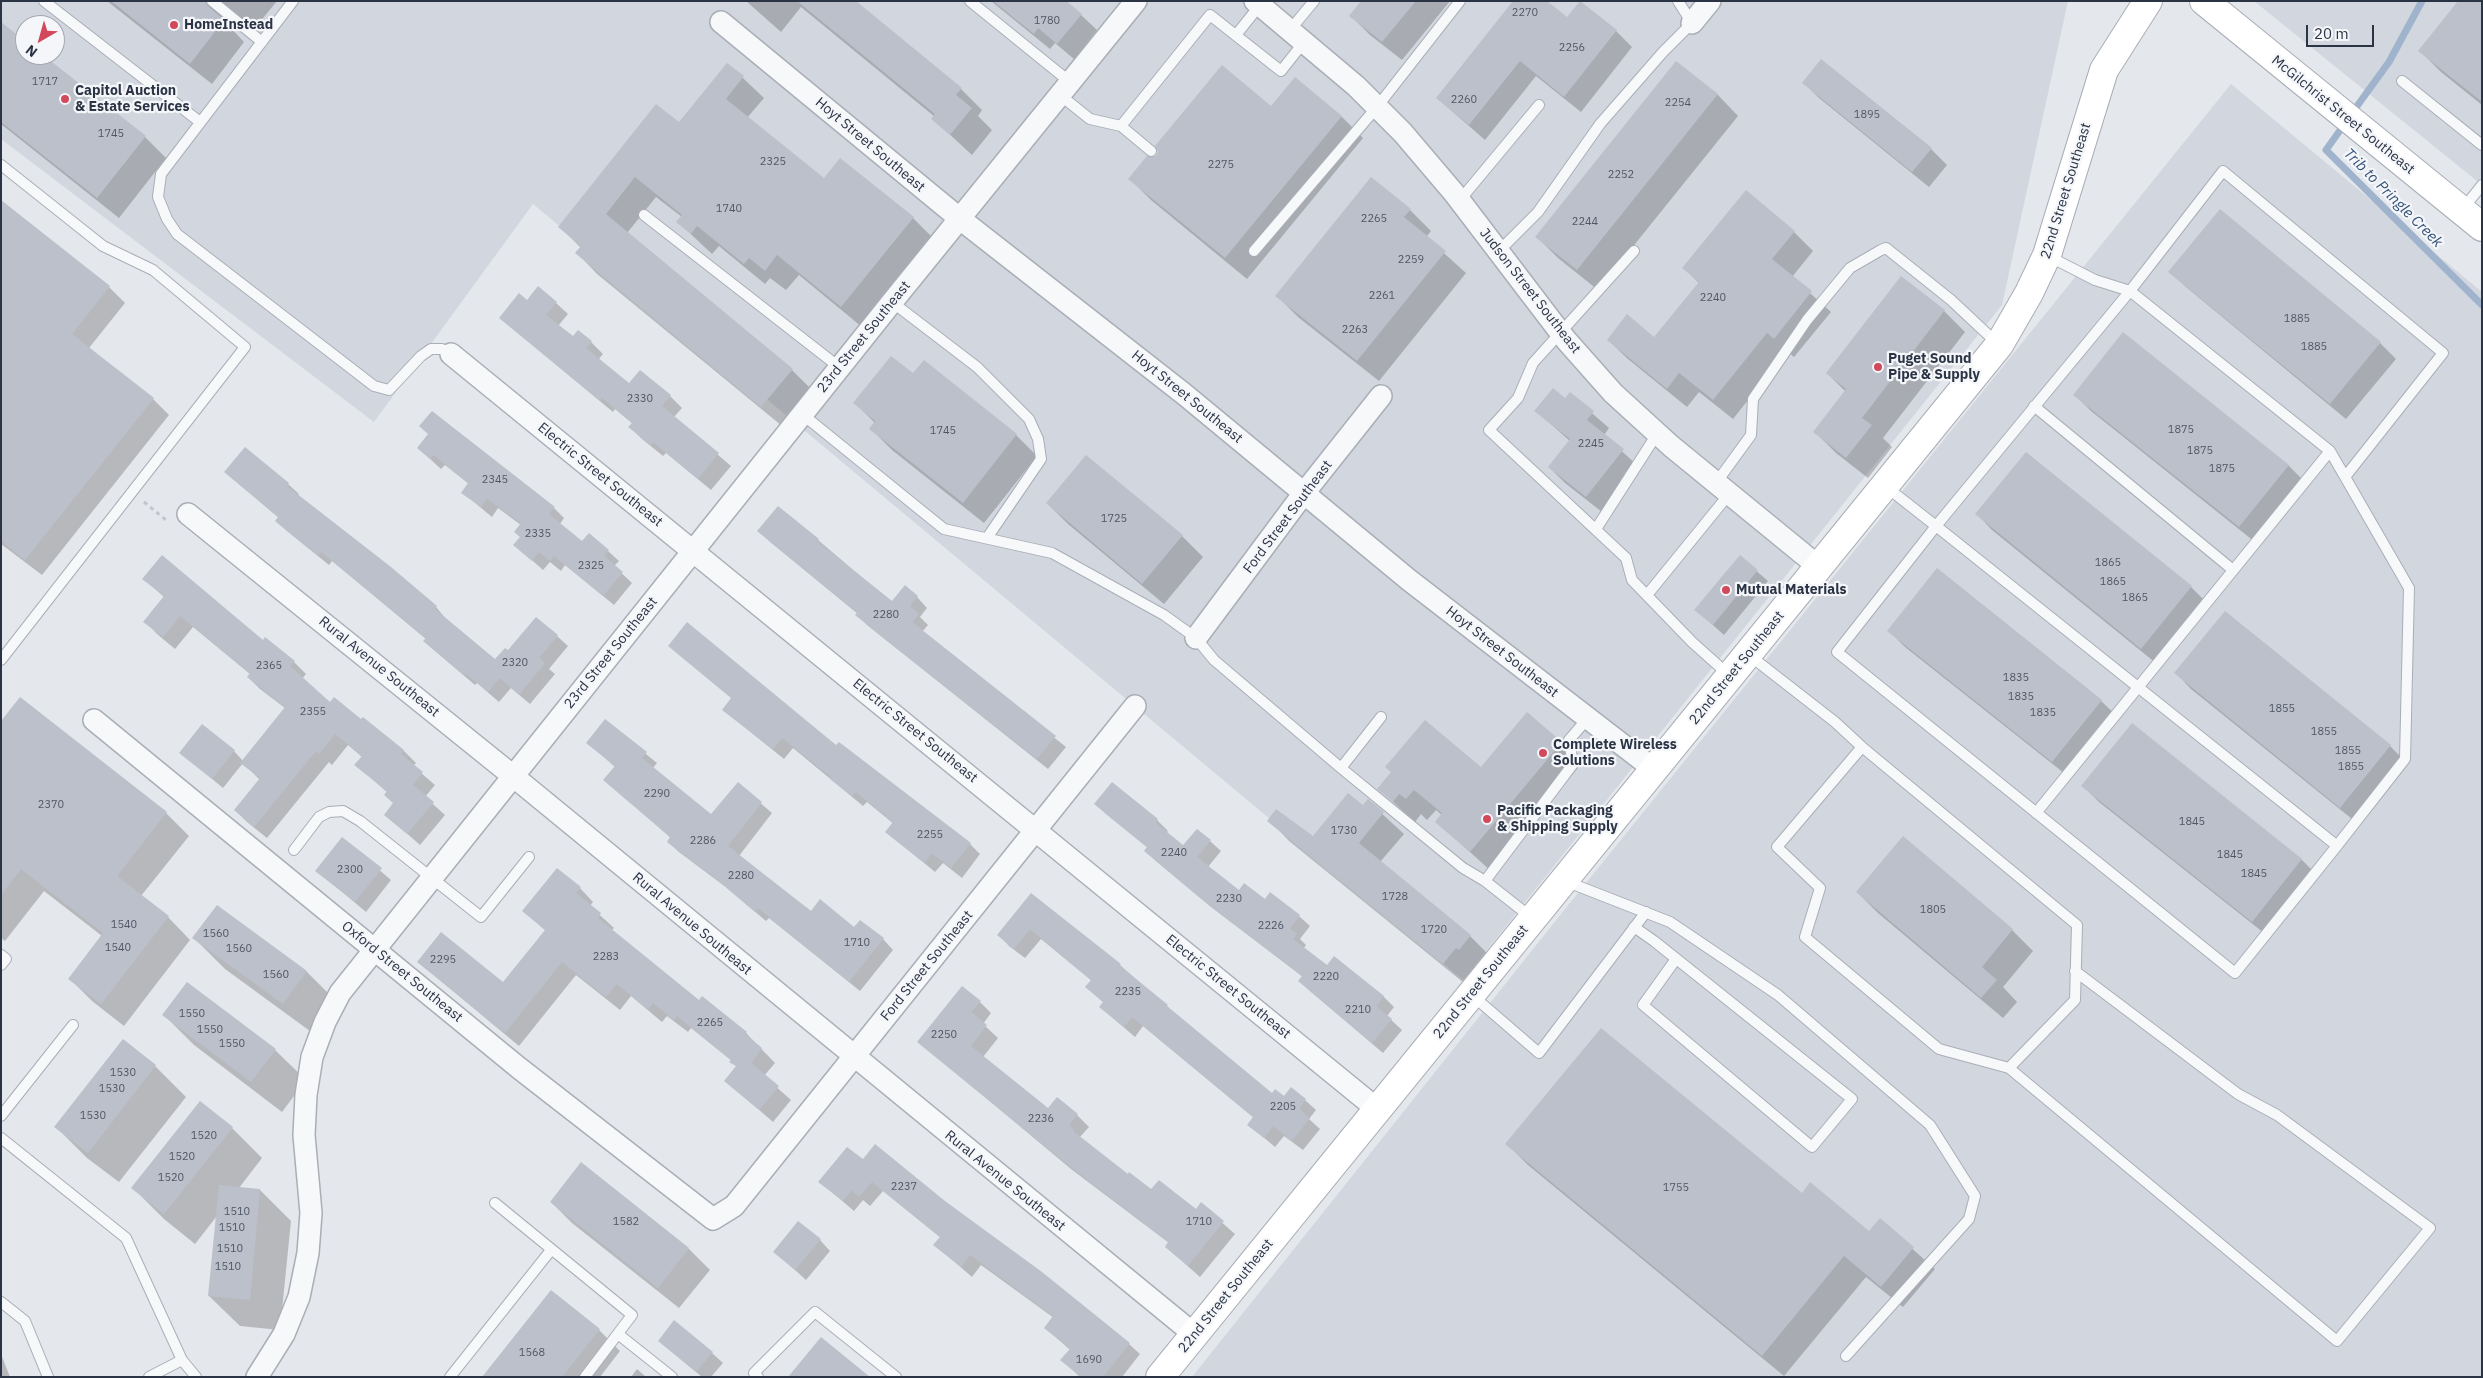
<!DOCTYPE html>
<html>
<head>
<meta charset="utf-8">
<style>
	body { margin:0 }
	#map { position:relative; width:2483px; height:1378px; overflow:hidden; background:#e4e7ec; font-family:"IBM Plex Sans",sans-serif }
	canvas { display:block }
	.frame { position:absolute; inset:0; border:2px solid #2b3445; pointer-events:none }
	.north { position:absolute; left:15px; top:15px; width:50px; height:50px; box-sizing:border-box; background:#f4f6f9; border:1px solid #a4a8b1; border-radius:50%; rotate:218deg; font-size:14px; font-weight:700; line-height:20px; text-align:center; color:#2b3445 }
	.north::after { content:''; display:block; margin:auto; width:18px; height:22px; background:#d1495b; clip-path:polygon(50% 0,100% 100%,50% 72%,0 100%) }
	.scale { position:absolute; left:2306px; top:25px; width:68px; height:22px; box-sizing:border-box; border:2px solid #2b3445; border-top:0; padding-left:6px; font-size:15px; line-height:18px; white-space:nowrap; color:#2b3445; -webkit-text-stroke:4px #f4f6f9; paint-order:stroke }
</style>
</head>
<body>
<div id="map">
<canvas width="2483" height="1378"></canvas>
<div class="frame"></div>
<div class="north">N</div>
<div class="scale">20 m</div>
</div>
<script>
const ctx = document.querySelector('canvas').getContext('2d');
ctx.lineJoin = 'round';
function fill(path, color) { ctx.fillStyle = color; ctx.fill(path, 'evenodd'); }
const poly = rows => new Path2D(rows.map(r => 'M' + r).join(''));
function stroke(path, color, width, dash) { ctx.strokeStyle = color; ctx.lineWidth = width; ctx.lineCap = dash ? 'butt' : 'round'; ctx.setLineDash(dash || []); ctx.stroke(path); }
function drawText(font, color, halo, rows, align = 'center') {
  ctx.font = font + ' "IBM Plex Sans",sans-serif'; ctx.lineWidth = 4.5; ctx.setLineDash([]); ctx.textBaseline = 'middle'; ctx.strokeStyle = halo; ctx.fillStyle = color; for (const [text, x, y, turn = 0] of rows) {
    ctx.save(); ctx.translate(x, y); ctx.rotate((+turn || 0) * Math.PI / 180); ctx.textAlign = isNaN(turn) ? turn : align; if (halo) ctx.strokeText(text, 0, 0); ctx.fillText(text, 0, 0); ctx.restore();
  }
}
const built = poly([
	[1,1,2068,1,2002,305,1463,980,533,204,374,422,1,139],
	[25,25,55,25,55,55,25,55],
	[2254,1,2482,1,2482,185],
	[2231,84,2482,292,2482,1377,1192,1377,1557,919]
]);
const shadow = poly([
	[107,1,277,1,254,29,238,16,232,15,227,18,228,25,244,42,212,84],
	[746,1,854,1,961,89,982,110,978,116,992,130,972,155,933,119,935,117,801,7,781,32],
	[991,1,1058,1,1081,15,1097,30,1074,59,1055,43,1050,49],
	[1363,1,1450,1,1402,60,1370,35,1351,16],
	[2482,1,2482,105,2441,72,2420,51],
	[1567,18,1616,31,1632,47,1581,112,1536,76,1485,140,1437,98],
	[1,23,25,42,25,55,41,55,145,137,166,158,119,218,1,124],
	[728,64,764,98,747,118,824,180,840,160,913,218,934,239,862,327,799,275,786,290,770,278,765,284,719,246,712,254,678,222,682,217,656,197,627,233,792,370,812,390,782,426,597,274,577,253,581,248,560,227,679,124],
	[1295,79,1342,117,1363,138,1247,279,1151,200,1130,179,1157,157,1271,108],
	[1803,82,1931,149,1947,165,1929,187,1819,98],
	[1717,94,1738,116,1598,290,1558,258,1537,237],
	[1,202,109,287,125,303,89,348,153,399,169,415,42,575,1,544],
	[1410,210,1431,231,1426,237,1466,273,1379,381,1298,317,1277,296],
	[1794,232,1813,251,1792,277,1831,312,1794,357,1787,351,1733,419,1699,392,1687,407,1628,359,1608,340,1655,338,1699,283,1684,268],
	[2170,272,2380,343,2396,359,2346,419,2186,287],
	[1901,278,1944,311,1965,332,1883,438,1892,447,1868,478,1836,453,1815,432,1846,392,1827,373],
	[527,301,556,303,568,314,558,326,573,338,578,332,591,342,603,354,598,360,629,385,670,396,682,408,674,417,731,466,711,490,666,453,663,456,642,439,630,427,633,424,615,409,613,412,500,318],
	[913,375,1016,435,1037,456,984,523,892,450,871,429,875,423,855,403],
	[1570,394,1609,428,1604,435,1638,466,1602,512,1565,483,1549,467,1570,441,1536,411,1566,400],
	[2075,395,2288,465,2304,481,2255,542,2091,411],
	[418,448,554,508,564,518,560,524,582,543,608,551,619,561,614,566,632,583,614,605,565,565,561,571,550,562,543,570,515,545,521,537,521,525,498,508,492,517,463,493,469,484,445,465,441,469],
	[245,449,288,484,299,494,297,496,436,607,446,619,495,661,508,652,557,636,568,646,549,669,555,674,530,704,511,688,499,702,477,683,475,685,435,651,424,641,426,639,332,561,329,565,287,531,276,521,279,518,225,472],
	[1086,457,1182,536,1203,557,1164,604,1068,524,1047,503],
	[1977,514,2191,587,2207,603,2157,664,1992,530],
	[818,540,892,603,917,597,927,608,920,617,928,625,922,632,1066,747,1048,769,867,625,858,614,769,541],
	[1740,557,1768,581,1724,635,1696,610],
	[144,579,264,641,294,662,306,674,302,679,330,704,361,721,363,718,404,751,416,763,413,766,435,785,425,797,445,815,420,845,386,815,394,804,388,793,356,765,362,757,348,745,332,765,329,762,267,838,247,822,235,810,260,780,243,763,223,788,181,753,234,751,243,761,285,708,260,689,248,677,250,674,193,627,175,649,157,634,145,621,164,597],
	[1889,631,2101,701,2117,716,2069,777,1905,647],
	[2176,673,2390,746,2406,762,2357,823,2191,689],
	[21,698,166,813,189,836,141,896,168,917,190,940,124,1026,92,1001,70,979,102,936,44,891,5,941,1,938,1,723],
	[723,710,837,747,970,844,980,854,962,878,943,863,935,872,887,832,894,824,867,802,863,806,793,748,784,759],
	[605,721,657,763,653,768,711,816,738,784,772,813,739,856,812,912,883,939,893,950,860,991,769,918,766,921,727,888,679,852,668,842,671,838,605,780,615,767,588,743],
	[2132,724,2302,860,2317,875,2269,937,2099,802,2083,786],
	[1561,742,1582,763,1492,872,1437,822,1442,815,1436,810,1427,820,1421,814,1415,822,1379,789,1481,769],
	[1112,783,1157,820,1168,831,1166,833,1183,847,1210,841,1221,851,1208,867,1239,892,1299,916,1310,926,1300,939,1306,945,1304,948,1327,966,1334,958,1384,997,1394,1007,1387,1016,1402,1030,1383,1053,1310,991,1300,981,1303,977,1211,907,1156,861,1146,851,1148,848,1106,814,1096,804],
	[1368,801,1404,834,1380,862,1470,936,1491,957,1464,983,1289,841,1269,820,1313,837,1363,807],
	[342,838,391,880,366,912,317,871],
	[1903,838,2012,930,2033,951,2003,987,2017,1002,2003,1018,1878,913,1857,892],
	[580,888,593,902,590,906,614,928,612,930,699,1001,702,998,746,1033,775,1063,764,1076,791,1100,773,1122,726,1081,737,1067,732,1061,691,1028,688,1032,667,1016,662,1022,631,996,620,1010,576,975,519,1046,418,962,503,984,546,931,524,911],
	[1031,895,1120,965,1177,1016,1272,1095,1284,1097,1291,1089,1305,1100,1316,1110,1309,1119,1320,1129,1303,1150,1284,1136,1275,1147,1249,1125,1254,1118,1143,1026,1135,1037,1100,1007,1104,1003,1087,987,1092,981,1041,939,1025,958,1009,946,999,935],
	[194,938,306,971,337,1002,314,1034,225,969],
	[980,1002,991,1013,983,1024,998,1038,983,1057,1048,1110,1057,1099,1077,1115,1089,1127,1080,1137,1128,1176,1151,1191,1196,1210,1201,1204,1235,1234,1200,1277,1166,1247,1169,1243,1071,1169,919,1042],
	[163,1014,275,1050,306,1080,282,1112,194,1045],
	[155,1066,186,1097,119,1182,87,1158,56,1127],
	[232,1128,262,1158,239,1188,260,1190,291,1221,280,1330,240,1326,209,1296,217,1216,195,1244,164,1219,133,1188],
	[1507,1144,1869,1233,1880,1220,1935,1269,1903,1307,1866,1277,1784,1376,1528,1165],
	[863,1161,944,1202,1129,1344,1140,1354,1122,1377,1080,1377,1062,1360,1070,1350,1046,1328,1054,1318,981,1265,972,1277,935,1245,941,1238,883,1191,870,1206,863,1200,854,1211,820,1182],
	[582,1164,689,1249,710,1270,679,1308,572,1223,551,1202],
	[820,1240,830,1251,806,1280,775,1252],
	[599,1330,620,1351,600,1377,484,1377],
	[659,1341,712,1353,723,1363,711,1377,702,1377],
	[1,1354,10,1377,1,1377],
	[637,1369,646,1377,631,1377]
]);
const stream = poly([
	[2352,113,2389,62,2422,1],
	[2346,122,2326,150,2482,305]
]);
const building = poly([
	[111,1,205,1,208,6,224,20,190,64],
	[797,1,856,1,962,88,956,95,972,108,950,135,931,119,935,114],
	[993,1,1066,1,1082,14,1057,44,1038,28,1034,34],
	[1361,1,1416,1,1382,42,1349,16],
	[1513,1,1547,1,1567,17,1580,1,1617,30,1564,97,1520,61,1469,125,1436,98],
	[2458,1,2482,1,2482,102,2418,51],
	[1,22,25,41,25,55,43,55,146,136,97,198,1,122],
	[1821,59,1932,148,1912,172,1802,83],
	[1676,61,1718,94,1577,270,1535,237],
	[727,63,744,76,726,99,824,178,840,158,914,217,841,307,777,255,765,271,749,258,744,264,697,226,691,234,676,222,682,215,635,177,606,214,793,369,761,407,575,253,581,246,558,227,656,104,679,122],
	[1222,65,1271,106,1295,77,1342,116,1225,258,1128,179,1147,156,1156,156,1158,152,1155,146],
	[1371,177,1411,209,1404,217,1446,251,1357,361,1275,296],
	[1746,190,1795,231,1772,259,1812,291,1774,339,1767,333,1713,400,1679,373,1667,389,1607,340,1627,314,1654,337,1699,282,1682,268],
	[1,200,110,286,72,334,154,398,25,560,1,541],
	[2220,209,2381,342,2330,404,2168,272],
	[1901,276,1945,310,1862,418,1872,425,1846,458,1813,432,1846,389,1826,373],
	[538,286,557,302,546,315,573,336,578,330,592,341,586,348,629,383,640,370,671,395,662,406,719,453,698,479,653,442,651,445,628,427,632,423,602,398,600,401,499,318,519,293,527,300],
	[2123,332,2289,465,2239,527,2073,395],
	[891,356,913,373,924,360,1017,434,963,503,869,429,875,421,853,403],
	[1553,388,1565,398,1570,392,1594,411,1587,420,1624,449,1586,497,1548,467,1570,439,1534,411],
	[432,411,555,507,549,514,582,541,589,533,609,550,604,556,623,572,603,596,554,556,550,561,539,552,532,561,513,545,520,537,514,532,521,523,487,499,481,507,461,493,468,483,434,455,430,459,417,448,428,434,419,426],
	[245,447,289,483,287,486,391,567,437,606,435,609,495,659,505,648,508,650,536,617,558,635,539,658,545,663,519,695,500,678,488,692,466,674,464,675,423,641,426,638,321,552,318,556,275,521,278,517,224,472],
	[2026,452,2192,586,2141,649,1975,514],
	[1086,455,1183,535,1142,584,1046,503],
	[778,506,819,539,817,541,892,601,905,585,918,596,910,606,919,614,912,622,1056,736,1037,759,886,640,855,615,857,613,757,531],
	[162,555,263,640,265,637,295,661,290,666,330,702,334,697,361,719,363,717,404,750,401,754,423,772,413,785,434,802,407,834,384,815,393,803,384,795,387,791,354,765,362,756,335,734,319,754,316,751,254,827,234,810,260,778,240,763,285,707,247,677,250,673,180,616,163,637,143,622,164,596,142,579],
	[1740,555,1758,570,1713,625,1694,610],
	[1937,568,2102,700,2052,762,1887,631],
	[2225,611,2391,745,2340,808,2174,673],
	[687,622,836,745,839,742,971,843,951,868,932,853,924,863,885,832,893,822,856,792,852,796,830,779,831,777,782,738,773,749,722,710,731,698,668,646],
	[20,697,167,812,117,876,169,916,101,1004,68,979,103,933,21,869,1,895,1,721],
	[1527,712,1562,742,1470,852,1435,822,1442,813,1414,790,1406,799,1399,794,1393,802,1377,789,1391,772,1385,767,1425,720,1481,767],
	[605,719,647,752,642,758,711,814,738,782,762,802,728,846,811,911,820,899,854,927,860,920,884,938,849,982,758,908,755,912,715,878,667,842,670,837,603,780,615,766,586,743],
	[2132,723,2302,859,2252,922,2081,786],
	[202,724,235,750,212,779,179,753],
	[1112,782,1158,819,1156,823,1183,845,1197,829,1211,840,1197,857,1239,890,1244,883,1265,899,1270,892,1300,915,1290,929,1297,934,1293,939,1327,965,1334,956,1384,996,1376,1006,1392,1019,1372,1043,1298,981,1302,976,1199,897,1144,851,1147,847,1094,804],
	[1348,793,1363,805,1368,799,1384,812,1359,843,1471,935,1459,950,1456,948,1443,964,1267,821,1276,809,1313,836],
	[1903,836,2013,929,1982,967,1997,980,1981,998,1856,892],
	[342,837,382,868,355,902,315,871],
	[557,868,581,887,576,893,601,913,598,918,699,1000,702,996,747,1032,745,1034,762,1048,751,1063,779,1086,759,1110,724,1081,736,1066,729,1062,731,1060,677,1016,674,1020,653,1003,648,1010,617,984,606,997,562,962,505,1033,417,962,441,932,503,982,545,930,522,911],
	[1031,893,1121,964,1119,965,1168,1005,1167,1006,1272,1093,1275,1089,1284,1096,1291,1087,1306,1099,1299,1109,1310,1118,1292,1141,1273,1126,1264,1138,1247,1125,1253,1117,1132,1017,1124,1027,1099,1007,1103,1002,1085,987,1091,980,1030,929,1014,949,997,935],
	[217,905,307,971,283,1004,192,938],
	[187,982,276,1049,251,1082,162,1015],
	[962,986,981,1001,971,1012,987,1025,971,1046,1048,1108,1057,1097,1078,1114,1069,1125,1074,1130,1073,1131,1128,1174,1129,1172,1151,1189,1159,1180,1196,1209,1201,1202,1224,1221,1188,1266,1165,1247,1168,1242,1058,1157,917,1042],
	[1601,1028,1802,1193,1810,1182,1869,1231,1880,1218,1914,1247,1881,1287,1844,1256,1762,1356,1505,1144],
	[123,1039,156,1065,88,1153,54,1127],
	[200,1101,233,1127,164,1214,131,1188],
	[875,1144,945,1201,1042,1272,1130,1343,1103,1377,1081,1377,1060,1360,1070,1349,1044,1328,1053,1316,970,1255,961,1267,933,1245,940,1237,872,1182,859,1197,852,1190,843,1201,818,1182,847,1147,863,1159],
	[581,1162,689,1248,658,1288,550,1202],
	[219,1185,260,1189,250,1300,208,1296],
	[798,1221,821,1239,795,1270,773,1252],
	[551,1290,600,1329,562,1377,482,1377],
	[674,1320,713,1352,696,1372,658,1341],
	[821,1337,870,1377,788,1377]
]);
const path = poly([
	[144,502,166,520]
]);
const lane = poly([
	[44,1,200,122],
	[212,1,262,42],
	[293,1,161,174,158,197,167,219,177,234,374,386,389,390,421,356,431,349,442,349,451,354],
	[970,1,1070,82],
	[1290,30,1314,1],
	[1236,35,1260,5],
	[2402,81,2482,145],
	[1060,95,1090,119,1121,126],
	[1151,151,1121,126,1210,15,1281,71,1304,42],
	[1,165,103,246,153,270,245,347,1,660],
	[1460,200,1539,105],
	[2462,210,2482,185],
	[644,215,839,367],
	[1254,251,1377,107,1460,1],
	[1634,251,1533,363,1518,398,1489,430,1626,558,1632,580,1692,642,1730,676],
	[1498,252,1538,212,1600,124,1663,52,1692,23,1678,1],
	[892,302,977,367,1029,419,1038,439,1041,459,987,538],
	[2034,406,2233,570],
	[802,414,944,529,1052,553,1164,615,1196,638,1214,660,1341,768,1463,868,1485,881,1532,918],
	[1716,483,1751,435,1753,399,1807,320,1850,268,1881,250,1886,248,1951,300,1998,344],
	[1885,486,1936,526,2130,291,2095,280,2048,256],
	[1596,529,1657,434],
	[1647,595,1730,493],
	[1749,655,1835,722,1862,747,2077,925,2075,1000,2009,1068,1939,1049,1805,937,1820,888,1777,847,1862,747],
	[1341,768,1381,717],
	[2036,813,2330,451],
	[2336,845,1936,526,1837,652,2235,973,2336,847,2405,759,2409,588,2345,477,2330,451,2130,291,2223,171,2443,353,2345,477],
	[294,850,319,817,329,812,343,811,360,821,481,917,529,857],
	[1485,881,1573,764,1569,740,1588,718],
	[1565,881,1670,922,1778,995,1930,1125,1975,1196,1969,1219,1846,1356],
	[1634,927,1654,941,1852,1099,1812,1147,1643,1005,1676,959],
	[1,955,6,959,1,965],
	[1473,996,1539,1053,1646,912],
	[2009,1068,2337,1341,2430,1228,2277,1115,2238,1094,2075,971],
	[1,1116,73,1025],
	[1,1138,126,1238,182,1360,196,1377],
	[495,1203,632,1315,585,1377],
	[1,1302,25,1321,48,1377],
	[618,1334,672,1377],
	[149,1377,182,1360],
	[450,1377,551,1250],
	[758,1377,754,1373,815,1312,896,1377]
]);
const street = poly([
	[1255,1,1356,86,1403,133,1454,193,1566,340,1613,393,1671,446,1819,567],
	[721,22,959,218,1184,394,1409,580,1655,770],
	[1692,23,1710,1],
	[451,354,1377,1109],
	[188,514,513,776,1195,1335],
	[1196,638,1304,493,1381,396],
	[94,720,519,1068,713,1219,734,1206,1135,706],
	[257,1377,284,1334,299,1297,308,1253,311,1213,304,1135,306,1095,312,1057,325,1022,340,993,892,302,1136,1]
]);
const secondary = poly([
	[2204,1,2482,227],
	[1160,1377,1999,345,2029,293,2047,255,2104,70,2148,1]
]);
const markers = [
	[174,25,5,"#d1495b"],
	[65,99,5,"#d1495b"],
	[1878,367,5,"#d1495b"],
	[1726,590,5,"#d1495b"],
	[1543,753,5,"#d1495b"],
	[1487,819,5,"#d1495b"]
];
const numberNames = [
	["2270",1525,13],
	["1780",1047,21],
	["2256",1572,48],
	["1717",45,82],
	["2260",1464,100],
	["2254",1678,103],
	["1895",1867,115],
	["1745",111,134],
	["2325",773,162],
	["2275",1221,165],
	["2252",1621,175],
	["1740",729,209],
	["2265",1374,219],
	["2244",1585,222],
	["2259",1411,260],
	["2261",1382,296],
	["2240",1713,298],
	["1885",2297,319],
	["2263",1355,330],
	["1885",2314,347],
	["2330",640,399],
	["1875",2181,430],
	["1745",943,431],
	["2245",1591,444],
	["1875",2200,451],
	["1875",2222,469],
	["2345",495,480],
	["1725",1114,519],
	["2335",538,534],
	["1865",2108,563],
	["2325",591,566],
	["1865",2113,582],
	["1865",2135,598],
	["2280",886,615],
	["2320",515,663],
	["2365",269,666],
	["1835",2016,678],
	["1835",2021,697],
	["1855",2282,709],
	["2355",313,712],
	["1835",2043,713],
	["1855",2324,732],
	["1855",2348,751],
	["1855",2351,767],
	["2290",657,794],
	["2370",51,805],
	["1845",2192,822],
	["1730",1344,831],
	["2255",930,835],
	["2286",703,841],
	["2240",1174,853],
	["1845",2230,855],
	["2300",350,870],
	["1845",2254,874],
	["2280",741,876],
	["1728",1395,897],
	["2230",1229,899],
	["1805",1933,910],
	["1540",124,925],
	["2226",1271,926],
	["1720",1434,930],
	["1560",216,934],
	["1710",857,943],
	["1540",118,948],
	["1560",239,949],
	["2283",606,957],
	["2295",443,960],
	["1560",276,975],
	["2220",1326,977],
	["2235",1128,992],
	["2210",1358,1010],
	["1550",192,1014],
	["2265",710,1023],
	["1550",210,1030],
	["2250",944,1035],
	["1550",232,1044],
	["1530",123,1073],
	["1530",112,1089],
	["2205",1283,1107],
	["1530",93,1116],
	["2236",1041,1119],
	["1520",204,1136],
	["1520",182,1157],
	["1520",171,1178],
	["2237",904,1187],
	["1755",1676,1188],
	["1510",237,1212],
	["1582",626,1222],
	["1710",1199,1222],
	["1510",232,1228],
	["1510",230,1249],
	["1510",228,1267],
	["1568",532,1353],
	["1690",1089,1360]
];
const poiNames = [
	["HomeInstead",184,25],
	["Capitol Auction",75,91],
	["& Estate Services",75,107],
	["Puget Sound",1888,359],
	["Pipe & Supply",1888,375],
	["Mutual Materials",1736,590],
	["Complete Wireless",1553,745],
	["Solutions",1553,761],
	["Pacific Packaging",1497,811],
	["& Shipping Supply",1497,827]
];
const streetNames = [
	["McGilchrist Street Southeast",2343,115,39],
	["Hoyt Street Southeast",870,145,40],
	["22nd Street Southeast",2066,191,-73],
	["Judson Street Southeast",1530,291,52],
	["23rd Street Southeast",864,337,-51],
	["Hoyt Street Southeast",1187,397,39],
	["Electric Street Southeast",600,475,39],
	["Ford Street Southeast",1288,517,-53],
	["Hoyt Street Southeast",1502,652,38],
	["23rd Street Southeast",611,653,-51],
	["Rural Avenue Southeast",379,667,39],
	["22nd Street Southeast",1737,668,-51],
	["Electric Street Southeast",915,731,39],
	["Rural Avenue Southeast",692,924,40],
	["Ford Street Southeast",927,966,-51],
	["Oxford Street Southeast",402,972,39],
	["22nd Street Southeast",1481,982,-51],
	["Electric Street Southeast",1228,987,39],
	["Rural Avenue Southeast",1005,1181,39],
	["22nd Street Southeast",1226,1296,-51]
];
const waterNames = [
	["Trib to Pringle Creek",2393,198,45]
];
fill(built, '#d2d6de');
fill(shadow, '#0003');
stroke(stream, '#9fb4cc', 7);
fill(building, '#bbc0ca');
stroke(lane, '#a9aeb7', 12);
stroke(street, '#a9aeb7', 24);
stroke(secondary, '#a9aeb7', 30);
stroke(path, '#c2c5cb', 3, [4, 4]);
stroke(lane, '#f7f8fa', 10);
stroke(street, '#f7f8fa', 21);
stroke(secondary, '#fff', 28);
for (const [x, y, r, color] of markers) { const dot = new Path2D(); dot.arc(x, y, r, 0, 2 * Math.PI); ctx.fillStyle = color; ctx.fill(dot); stroke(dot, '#f4f6f9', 2); }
drawText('11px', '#4f5766', null, numberNames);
drawText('bold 14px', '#2b3445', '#f4f6f9', poiNames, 'left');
drawText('14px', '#2b3445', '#f4f6f9', streetNames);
drawText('italic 15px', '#34527a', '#f4f6f9', waterNames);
</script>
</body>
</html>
